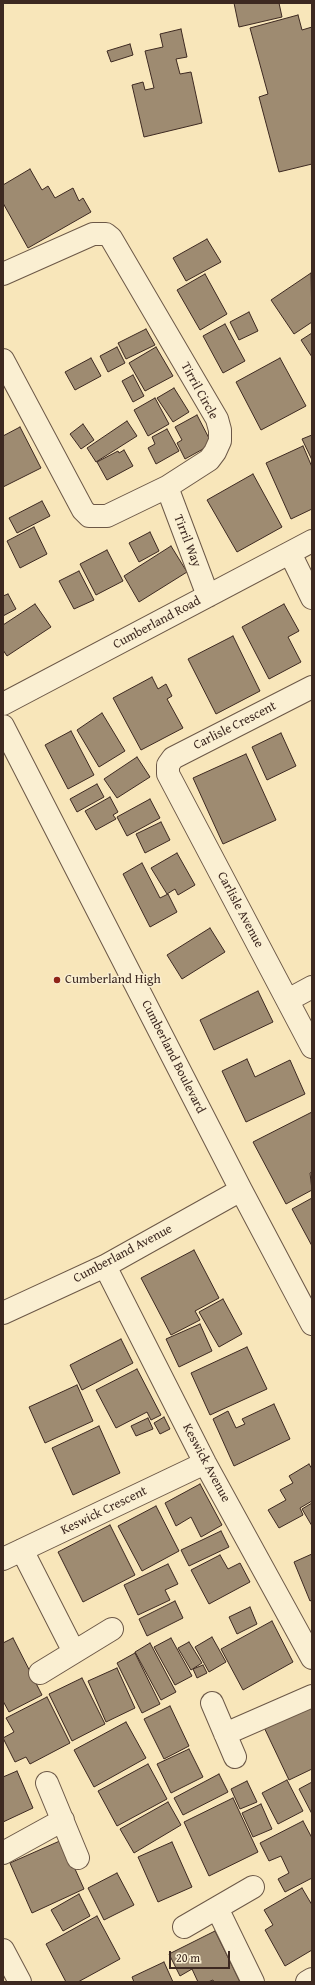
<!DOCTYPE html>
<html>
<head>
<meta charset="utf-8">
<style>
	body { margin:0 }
	#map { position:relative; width:315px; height:1985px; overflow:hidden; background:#f8e6ba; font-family:"Gentium Book Plus",serif }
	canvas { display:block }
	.frame { position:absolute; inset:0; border:4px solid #3d2921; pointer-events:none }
	.scale { position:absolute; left:169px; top:1951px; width:61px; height:18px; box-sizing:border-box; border:2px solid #3d2921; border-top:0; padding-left:5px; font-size:12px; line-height:14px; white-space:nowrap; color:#3d2921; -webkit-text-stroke:3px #faefd2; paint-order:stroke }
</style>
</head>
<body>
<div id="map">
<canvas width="315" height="1985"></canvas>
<div class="frame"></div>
<div class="scale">20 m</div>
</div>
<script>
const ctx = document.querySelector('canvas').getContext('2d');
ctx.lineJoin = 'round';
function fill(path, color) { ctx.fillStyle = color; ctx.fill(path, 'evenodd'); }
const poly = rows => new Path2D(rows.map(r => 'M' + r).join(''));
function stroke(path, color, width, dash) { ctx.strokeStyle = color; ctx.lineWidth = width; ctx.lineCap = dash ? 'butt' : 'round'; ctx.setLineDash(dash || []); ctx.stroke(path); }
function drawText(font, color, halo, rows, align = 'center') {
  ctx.font = font + ' "Gentium Book Plus",serif'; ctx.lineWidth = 3; ctx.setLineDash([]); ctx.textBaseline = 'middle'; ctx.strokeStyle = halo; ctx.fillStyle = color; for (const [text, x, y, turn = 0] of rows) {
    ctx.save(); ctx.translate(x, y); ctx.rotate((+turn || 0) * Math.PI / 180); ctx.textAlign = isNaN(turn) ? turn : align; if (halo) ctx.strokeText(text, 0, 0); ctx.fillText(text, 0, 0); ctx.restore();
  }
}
const building = poly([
	[234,3,279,3,282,17,239,27,234,3],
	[298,15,302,30,312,27,312,164,279,172,259,97,268,94,250,28,298,15],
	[181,29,187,57,176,59,180,74,191,72,202,123,144,137,132,85,143,82,145,90,154,88,145,51,163,47,160,34,181,29],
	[130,44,133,55,111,62,107,51,130,44],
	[30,169,42,190,48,186,55,198,73,188,79,201,83,198,91,212,28,248,3,203,3,185,30,169],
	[207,239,221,262,186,281,173,258,207,239],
	[311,273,312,322,294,334,271,300,311,273],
	[205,274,227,314,200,330,177,290,205,274],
	[249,312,258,331,239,340,230,322,249,312],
	[225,324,245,361,223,373,203,336,225,324],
	[146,329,155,345,126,359,118,343,146,329],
	[312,333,312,357,301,340,312,333],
	[117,347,125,363,108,372,100,356,117,347],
	[156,347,173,376,145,391,129,363,156,347],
	[91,358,101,376,75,390,65,372,91,358],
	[280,358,306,406,261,430,236,382,280,358],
	[133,375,144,396,133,402,122,381,133,375],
	[174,388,189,412,173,422,157,398,174,388],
	[155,398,169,424,148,436,134,410,155,398],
	[197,415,212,444,185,459,177,443,182,440,175,427,197,415],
	[127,421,137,436,96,462,87,448,127,421],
	[83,424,94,440,81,449,70,434,83,424],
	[20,427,41,468,3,487,3,436,20,427],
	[167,429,179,451,156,464,148,448,155,444,152,437,167,429],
	[312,435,312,460,302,439,312,435],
	[303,446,312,467,312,509,291,519,266,463,303,446],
	[124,450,133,466,107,480,97,462,118,451,119,453,124,450],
	[253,474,282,527,237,552,207,500,253,474],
	[42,501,50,516,17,533,9,518,42,501],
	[34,527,47,554,20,568,7,541,34,527],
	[150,532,159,551,139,562,129,543,150,532],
	[171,546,187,572,139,602,124,576,171,546],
	[107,550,123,581,96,595,80,564,107,550],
	[79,571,94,600,74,609,59,581,79,571],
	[8,594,16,609,3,616,3,596,8,594],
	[35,604,51,627,7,656,3,650,3,625,35,604],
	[284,604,299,631,288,637,301,662,269,679,242,627,284,604],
	[233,636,260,691,216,714,188,659,233,636],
	[152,677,158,689,166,684,172,696,167,699,183,728,141,750,113,698,152,677],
	[102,713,125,751,99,767,77,730,102,713],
	[71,731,94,775,68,789,45,745,71,731],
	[281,733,296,766,267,780,252,747,281,733],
	[246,754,276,820,223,844,193,778,246,754],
	[137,757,150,777,117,798,104,779,137,757],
	[97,784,104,797,77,812,70,799,97,784],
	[110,797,118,812,113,815,116,819,96,830,85,811,110,797],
	[150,799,160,818,127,836,117,817,150,799],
	[161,822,170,840,145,853,136,834,161,822],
	[177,853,195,885,178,895,175,889,167,894,151,868,177,853],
	[142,863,160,898,168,894,177,912,150,927,123,874,142,863],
	[210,928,225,952,182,979,167,955,210,928],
	[258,991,273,1022,214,1050,200,1020,258,991],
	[247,1059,255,1077,290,1060,305,1094,246,1122,222,1071,247,1059],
	[312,1112,312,1172,310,1173,312,1190,286,1204,253,1142,312,1112],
	[312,1198,312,1246,292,1209,312,1198],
	[194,1250,219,1298,195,1311,200,1320,171,1335,141,1278,194,1250],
	[223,1299,242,1334,219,1347,199,1312,223,1299],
	[200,1324,212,1351,179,1367,166,1339,200,1324],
	[121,1339,133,1363,82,1390,70,1365,121,1339],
	[247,1347,267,1389,210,1415,191,1373,247,1347],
	[137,1369,161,1415,151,1420,147,1412,116,1428,96,1390,137,1369],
	[77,1385,93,1421,45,1443,29,1407,77,1385],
	[274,1404,290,1439,234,1466,213,1419,228,1411,236,1428,245,1424,242,1419,274,1404],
	[164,1417,170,1429,160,1434,154,1423,164,1417],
	[148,1418,153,1429,136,1436,131,1426,148,1418],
	[99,1426,120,1473,73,1495,52,1448,99,1426],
	[309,1464,312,1469,312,1501,300,1508,303,1515,279,1528,268,1510,286,1500,280,1490,293,1483,289,1476,309,1464],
	[200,1484,222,1525,201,1537,191,1517,176,1526,165,1503,200,1484],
	[312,1503,312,1526,302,1509,312,1503],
	[156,1506,179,1551,142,1571,118,1526,156,1506],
	[110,1525,135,1575,83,1602,58,1552,110,1525],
	[221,1531,229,1547,189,1566,181,1550,221,1531],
	[312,1554,312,1600,310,1601,294,1562,312,1554],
	[220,1555,228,1569,240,1563,250,1582,209,1604,191,1570,220,1555],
	[168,1564,178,1584,165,1590,170,1600,138,1615,124,1585,168,1564],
	[175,1601,183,1618,147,1636,139,1619,175,1601],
	[250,1607,257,1624,237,1634,229,1617,250,1607],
	[272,1621,293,1662,243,1690,221,1649,272,1621],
	[212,1637,226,1662,209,1672,195,1647,212,1637],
	[13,1638,42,1695,9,1712,3,1701,3,1643,13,1638],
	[171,1638,192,1676,175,1685,154,1647,171,1638],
	[189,1642,202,1663,191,1670,178,1648,189,1642],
	[150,1643,176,1692,161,1700,135,1652,150,1643],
	[135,1653,160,1704,142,1713,117,1663,135,1653],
	[203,1665,207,1673,197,1678,193,1669,203,1665],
	[117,1668,135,1708,106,1722,88,1681,117,1668],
	[82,1678,105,1724,72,1741,49,1694,82,1678],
	[312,1696,312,1769,289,1780,261,1721,312,1696],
	[47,1697,70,1743,30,1764,26,1757,15,1762,3,1738,14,1732,6,1718,47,1697],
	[170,1706,189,1746,164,1759,144,1719,170,1706],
	[126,1722,146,1758,94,1787,74,1750,126,1722],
	[189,1749,203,1777,171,1793,157,1764,189,1749],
	[148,1764,167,1799,117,1826,98,1791,148,1764],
	[17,1771,33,1808,3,1822,3,1777,17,1771],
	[219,1774,228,1792,183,1815,174,1798,219,1774],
	[287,1780,303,1811,278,1824,262,1793,287,1780],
	[247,1781,257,1802,240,1809,231,1789,247,1781],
	[312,1782,312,1814,299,1789,312,1782],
	[233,1798,258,1852,209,1876,184,1822,233,1798],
	[168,1802,181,1825,134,1853,120,1829,168,1802],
	[261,1804,272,1829,253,1837,242,1813,261,1804],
	[303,1821,312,1838,312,1878,285,1892,278,1879,289,1873,281,1856,269,1861,260,1843,303,1821],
	[62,1840,84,1889,32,1913,10,1863,62,1840],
	[172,1842,192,1887,158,1902,138,1857,172,1842],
	[117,1873,134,1905,104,1920,88,1888,117,1873],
	[302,1888,312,1905,312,1950,285,1966,265,1930,273,1925,264,1910,302,1888],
	[79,1894,90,1916,63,1931,51,1910,79,1894],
	[97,1916,120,1959,78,1982,66,1982,46,1944,97,1916],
	[215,1931,240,1982,214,1982,213,1980,208,1982,198,1982,192,1969,180,1976,169,1954,215,1931],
	[164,1962,173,1982,134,1982,132,1977,164,1962]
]);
const minor = poly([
	[3,274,93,234,106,234,111,238,217,419,220,430,220,441,215,452,209,460,167,487,107,516,89,516,83,510,3,360],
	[167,487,208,596],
	[290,553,312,598],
	[312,687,173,758,168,765,168,774,312,1047],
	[3,704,312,541],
	[3,726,241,1190,312,1324],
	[288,1000,312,987],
	[105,1266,205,1463,312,1658],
	[3,1313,105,1266,241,1190],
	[22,1550,74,1652],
	[3,1559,205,1463],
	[40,1673,112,1629],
	[212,1703,235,1757],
	[225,1734,312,1696],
	[47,1783,78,1858],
	[3,1853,63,1820],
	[217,1908,253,1982],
	[184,1927,253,1887],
	[3,1950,20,1982],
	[307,1982,312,1979]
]);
const markers = [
	[57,980,4,"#8f2418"]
];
const streetNames = [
	["Tirril Circle",199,391,61],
	["Tirril Way",187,541,69],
	["Cumberland Road",157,623,-28],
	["Carlisle Crescent",235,726,-27],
	["Carlisle Avenue",240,910,62],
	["Cumberland Boulevard",173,1057,63],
	["Cumberland Avenue",123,1254,-28],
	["Keswick Avenue",206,1463,62],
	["Keswick Crescent",104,1511,-26]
];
const poiNames = [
	["Cumberland High",65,980]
];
fill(building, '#9e8b71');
stroke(building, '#3d2921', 1);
stroke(minor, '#6c5847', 24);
stroke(minor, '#faefd2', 22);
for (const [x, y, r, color] of markers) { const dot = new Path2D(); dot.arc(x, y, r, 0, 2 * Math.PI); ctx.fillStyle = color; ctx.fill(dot); stroke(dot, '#faefd2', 1.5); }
drawText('13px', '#3d2921', '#faefd2', streetNames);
drawText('13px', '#3d2921', '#faefd2', poiNames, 'left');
</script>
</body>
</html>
